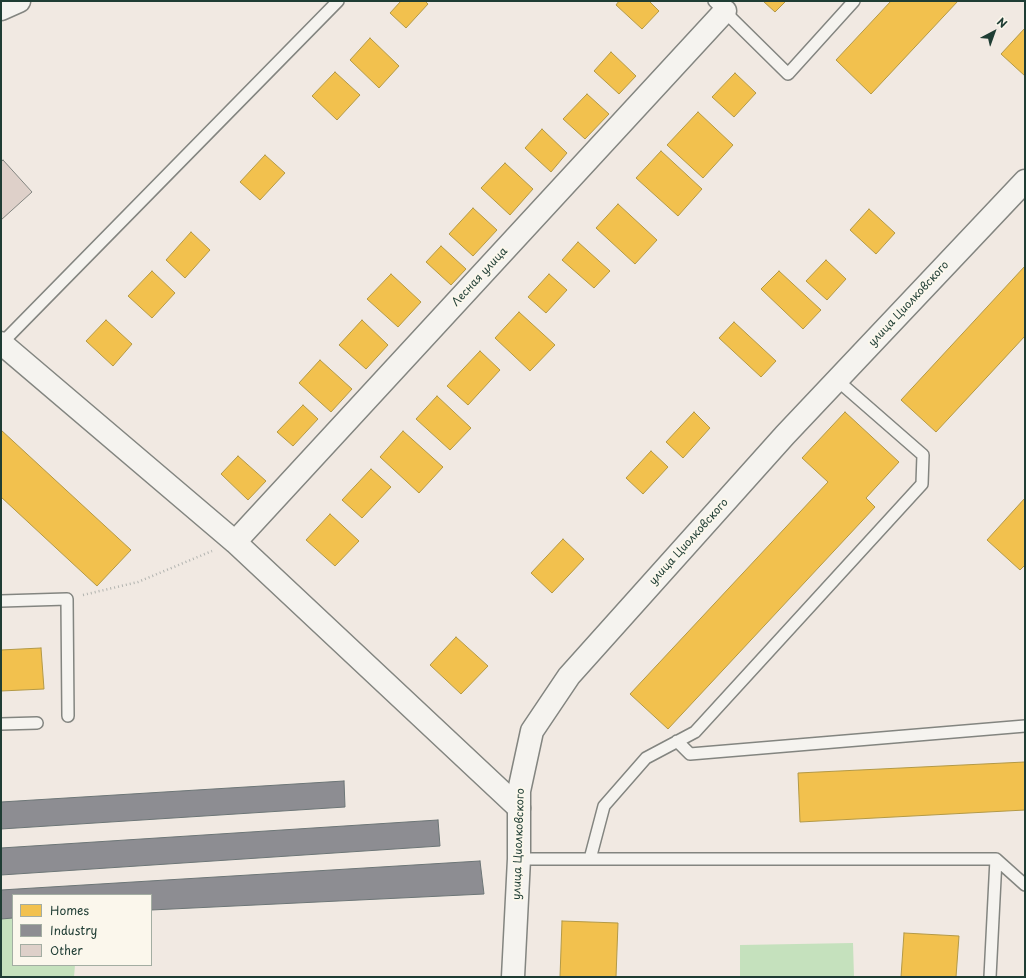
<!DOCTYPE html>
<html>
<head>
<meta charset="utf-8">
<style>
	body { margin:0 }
	#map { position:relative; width:1026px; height:978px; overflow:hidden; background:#f1e9e2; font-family:"Playpen Sans",sans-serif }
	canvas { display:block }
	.frame { position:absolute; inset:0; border:2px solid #1f3d34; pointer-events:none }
	.legend { position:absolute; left:12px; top:894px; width:140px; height:72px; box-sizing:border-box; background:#fbf7ec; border:1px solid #a3ada2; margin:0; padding:5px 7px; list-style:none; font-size:12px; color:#1f3d34 }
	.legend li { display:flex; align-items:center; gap:8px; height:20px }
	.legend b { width:20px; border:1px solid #a3ada2 }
	.north { position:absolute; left:974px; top:12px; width:40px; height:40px; -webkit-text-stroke:3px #fbf7ec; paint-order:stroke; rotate:41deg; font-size:11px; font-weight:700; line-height:16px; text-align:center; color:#1f3d34 }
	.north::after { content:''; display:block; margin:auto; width:14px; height:18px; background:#1f3d34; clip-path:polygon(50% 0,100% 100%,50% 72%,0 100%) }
</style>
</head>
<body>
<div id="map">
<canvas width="1026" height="978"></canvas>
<div class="frame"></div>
<ul class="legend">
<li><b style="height:11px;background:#f2c14e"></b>Homes</li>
<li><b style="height:11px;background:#8d8d92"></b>Industry</li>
<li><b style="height:11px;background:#ded0c9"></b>Other</li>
</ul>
<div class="north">N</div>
</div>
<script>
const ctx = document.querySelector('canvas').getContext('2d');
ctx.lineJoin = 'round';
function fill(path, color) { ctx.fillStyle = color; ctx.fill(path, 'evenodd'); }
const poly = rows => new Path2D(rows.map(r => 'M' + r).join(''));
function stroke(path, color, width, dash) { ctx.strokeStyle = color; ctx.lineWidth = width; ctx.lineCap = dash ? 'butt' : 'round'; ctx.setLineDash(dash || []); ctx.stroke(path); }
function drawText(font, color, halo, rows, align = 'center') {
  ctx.font = font + ' "Playpen Sans",sans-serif'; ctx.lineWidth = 4; ctx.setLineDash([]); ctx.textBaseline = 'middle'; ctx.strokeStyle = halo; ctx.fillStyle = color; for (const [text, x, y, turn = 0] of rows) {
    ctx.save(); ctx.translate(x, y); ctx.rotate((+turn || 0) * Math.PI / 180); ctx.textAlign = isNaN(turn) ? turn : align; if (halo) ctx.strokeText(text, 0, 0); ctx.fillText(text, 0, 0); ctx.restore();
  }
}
const green = poly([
	[13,918,13,965,75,965,74,977,1,977,1,919],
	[853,943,854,977,740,977,740,945]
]);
const homes = poly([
	[401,1,425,1,428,4,406,28,390,13,401,1],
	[619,1,649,1,659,11,642,29,616,5,619,1],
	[763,1,786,1,775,12,763,1],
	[891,1,958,1,871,94,836,60,891,1],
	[1025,28,1025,76,1001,54,1025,28],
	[370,38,399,66,379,88,350,60,370,38],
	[611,52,636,76,619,94,594,71,611,52],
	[335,72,360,95,337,120,312,96,335,72],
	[735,73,756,93,734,117,712,97,735,73],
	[587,94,609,114,585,139,563,119,587,94],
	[698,112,733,145,703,178,667,145,698,112],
	[542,129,567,153,551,172,525,148,542,129],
	[661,151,702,189,678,216,636,178,661,151],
	[265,155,285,173,260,200,240,182,265,155],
	[505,163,533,189,510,215,481,188,505,163],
	[618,204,657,240,635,264,596,228,618,204],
	[473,208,497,230,473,256,449,234,473,208],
	[869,209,895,233,876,254,850,230,869,209],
	[191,232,210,250,185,278,166,260,191,232],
	[578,242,610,271,594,288,562,260,578,242],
	[441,246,466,269,451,285,426,262,441,246],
	[826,260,846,279,827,300,806,281,826,260],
	[1025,266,1025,336,936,432,901,400,1025,266],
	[152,271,175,293,152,318,128,296,152,271],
	[779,271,821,310,803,329,761,289,779,271],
	[391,274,421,302,398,327,367,299,391,274],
	[549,274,567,290,546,313,528,297,549,274],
	[519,312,555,345,530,371,495,338,519,312],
	[106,320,132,344,113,366,86,341,106,320],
	[362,320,388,345,366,369,339,345,362,320],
	[734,322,776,361,761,377,719,338,734,322],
	[480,351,500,370,468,405,447,386,480,351],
	[320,360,352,389,331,412,299,383,320,360],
	[437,396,471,428,450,450,416,419,437,396],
	[303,405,318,419,293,446,277,432,303,405],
	[694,412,710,428,683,458,666,442,694,412],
	[845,412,899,462,866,498,875,507,668,729,630,694,828,482,802,458,845,412],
	[1,430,131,550,97,586,1,497,1,430],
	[403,431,443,467,419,493,380,457,403,431],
	[651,451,668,467,643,494,626,478,651,451],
	[238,456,266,481,248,500,221,474,238,456],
	[371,469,391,487,362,518,342,500,371,469],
	[1025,498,1025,565,1020,570,987,540,1025,498],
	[330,514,359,541,335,566,306,540,330,514],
	[563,539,584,559,552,593,531,573,563,539],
	[456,637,488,666,461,694,430,665,456,637],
	[41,648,44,689,1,691,1,650,41,648],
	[1025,762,1025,810,800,822,798,773,1025,762],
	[562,921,618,923,616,977,560,977,562,921],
	[904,933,959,936,956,977,901,977,904,933]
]);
const industry = poly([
	[344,781,345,807,1,829,1,802,344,781],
	[438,820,440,846,1,875,1,848,438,820],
	[480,861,484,894,151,910,151,895,13,895,13,918,1,919,1,890,480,861]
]);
const building = poly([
	[3,160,32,192,1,220,1,162,3,160]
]);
const path = poly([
	[83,595,138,582,212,551]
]);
const lane = poly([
	[714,1,788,74,854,1],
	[2,343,338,1],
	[1,601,67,599,68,716],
	[1,724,37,723],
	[677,741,690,754,1025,726],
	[519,859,996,859,990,977],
	[590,859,604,806,646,758,695,732,922,484,923,455,837,380],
	[996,859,1025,885]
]);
const street = poly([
	[1,343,235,542,519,808],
	[235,542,725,11]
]);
const secondary = poly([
	[1,9,19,1],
	[513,977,519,859,519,791,532,731,569,676,785,435,1025,181]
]);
const streetNames = [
	["Лесная улица",480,277,-47],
	["улица Циолковского",909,304,-47],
	["улица Циолковского",689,542,-48],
	["улица Циолковского",519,844,-88]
];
fill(green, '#c5e1bd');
fill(homes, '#f2c14e');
stroke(homes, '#b39946', 1);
fill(industry, '#8d8d92');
stroke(industry, '#6c7576', 1);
fill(building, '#ded0c9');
stroke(building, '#838580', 1);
stroke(lane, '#838580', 14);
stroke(street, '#838580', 25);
stroke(secondary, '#838580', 25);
stroke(path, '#b1b3af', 2.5, [1, 3]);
stroke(lane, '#f5f3ef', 11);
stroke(street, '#f5f3ef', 22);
stroke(secondary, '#f5f3ef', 22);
drawText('11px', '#1f3d34', '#fbf7ec', streetNames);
</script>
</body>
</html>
